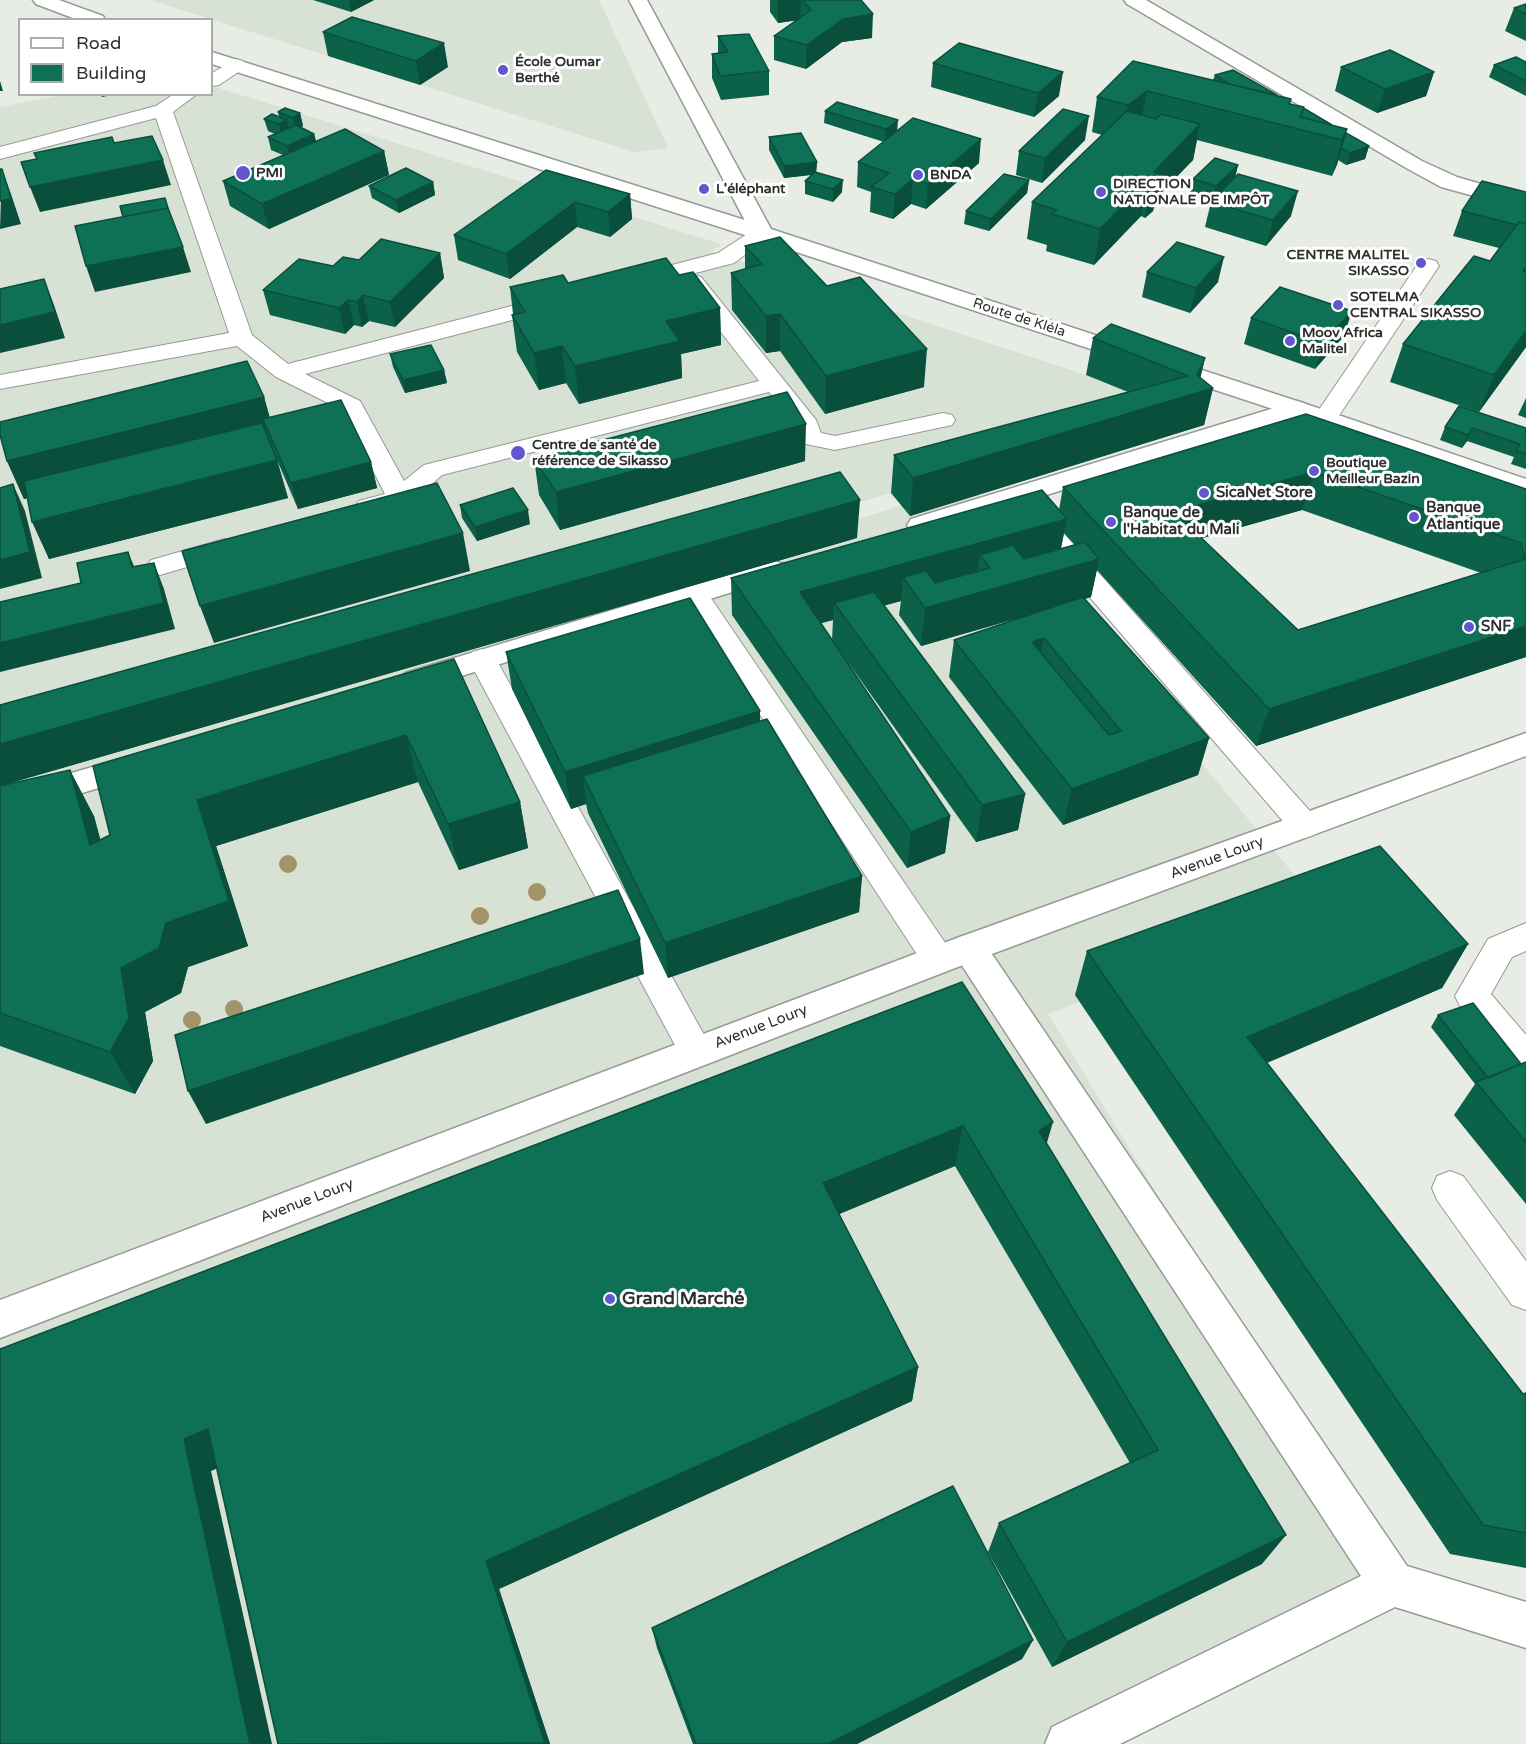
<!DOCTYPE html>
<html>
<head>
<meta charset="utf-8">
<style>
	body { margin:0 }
	#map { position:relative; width:1526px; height:1744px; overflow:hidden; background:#e7ece5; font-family:"Varela Round",sans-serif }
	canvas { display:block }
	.legend { position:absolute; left:18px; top:18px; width:195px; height:78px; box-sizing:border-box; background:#fff; border:2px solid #abacab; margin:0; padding:8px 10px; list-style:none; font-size:18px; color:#2d2f2d }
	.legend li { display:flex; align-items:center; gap:12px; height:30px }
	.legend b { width:30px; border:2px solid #abacab }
</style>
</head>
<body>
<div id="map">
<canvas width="1526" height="1744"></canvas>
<ul class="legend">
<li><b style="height:8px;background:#fff"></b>Road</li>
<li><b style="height:16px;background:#0e7155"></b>Building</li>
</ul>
</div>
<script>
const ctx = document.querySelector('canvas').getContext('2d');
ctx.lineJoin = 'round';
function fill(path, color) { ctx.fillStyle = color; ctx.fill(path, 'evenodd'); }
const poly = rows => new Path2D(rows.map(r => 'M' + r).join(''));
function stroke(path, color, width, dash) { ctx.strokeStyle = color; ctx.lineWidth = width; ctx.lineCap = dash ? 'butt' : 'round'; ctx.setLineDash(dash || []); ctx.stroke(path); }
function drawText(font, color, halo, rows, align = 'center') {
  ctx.font = font + ' "Varela Round",sans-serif'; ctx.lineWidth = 6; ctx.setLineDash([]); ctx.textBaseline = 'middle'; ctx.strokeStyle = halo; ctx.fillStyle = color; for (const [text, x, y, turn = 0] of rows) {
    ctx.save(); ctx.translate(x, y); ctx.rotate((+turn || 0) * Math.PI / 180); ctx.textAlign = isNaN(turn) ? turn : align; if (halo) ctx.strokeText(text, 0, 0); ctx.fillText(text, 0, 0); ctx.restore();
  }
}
const built = poly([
	[150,0,599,0,668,148,634,152],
	[212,86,721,244,712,252,1086,375,1179,413,891,493,0,748,0,107,62,95,212,94],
	[970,485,1323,909,1048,1014,1393,1584,1090,1744,0,1744,0,778]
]);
const lane = poly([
	[236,59,243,61,245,65,243,69,219,85,212,86,212,73,236,59],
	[174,94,197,94,173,112,252,335,288,364,554,295,562,297,565,302,562,307,305,374,360,401,404,481,424,465,759,381,682,282,685,277,693,275,701,277,816,420,821,433,835,436,943,413,952,415,955,420,952,425,835,450,801,443,795,426,769,392,442,475,409,504,368,515,359,513,355,507,359,501,385,494,342,410,276,377,237,346,0,389,0,375,229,333,156,118,0,159,0,147,156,106,174,94],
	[762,227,769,229,773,233,769,237,734,263,634,289,626,287,623,282,626,277,718,253,755,229,762,227],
	[1428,259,1436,261,1439,266,1336,420,1333,425,1324,427,1315,425,1312,420,1420,261,1428,259],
	[1033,507,1042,509,1316,818,1320,826,1316,834,1305,838,1294,834,1024,521,1020,515,1024,509,1033,507],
	[225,539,234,541,238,547,234,553,160,575,151,572,147,566,151,560,225,539],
	[694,585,704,588,950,950,954,959,950,968,938,972,926,968,681,594,684,588,694,585],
	[482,649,492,652,496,659,708,1042,713,1052,708,1062,696,1067,684,1062,468,659,472,652,482,649],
	[1526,923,1526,951,1512,957,1491,994,1526,1035,1526,1075,1514,1070,1460,1006,1455,996,1488,939,1526,923],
	[1450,1171,1463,1176,1526,1261,1526,1310,1512,1305,1437,1200,1432,1188,1437,1176,1450,1171]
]);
const street = poly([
	[33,0,59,0,103,16,105,20,78,20,36,4,33,0],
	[1124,0,1146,0,1422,161,1457,177,1526,197,1526,210,1441,187,1408,169,1127,4,1124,0],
	[212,52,770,228,773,233,770,238,762,240,754,238,212,64,212,52],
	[1297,401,1306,404,1310,409,1306,414,931,531,921,534,911,531,907,525,911,519,1297,401],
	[774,561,784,564,788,570,784,576,416,690,405,687,401,680,405,673,774,561],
	[140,753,151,756,156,764,151,772,0,818,0,794,140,753],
	[969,934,981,938,1407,1566,1526,1602,1526,1648,1395,1607,1120,1744,1045,1744,1052,1727,1361,1576,957,958,952,948,957,938,969,934]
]);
const secondary = poly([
	[629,0,647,0,771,229,1306,404,1526,479,1526,496,1288,414,754,238,629,0]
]);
const primary = poly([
	[1526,733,1526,756,981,958,0,1338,0,1300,957,938,1526,733]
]);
const trees = [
	[288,864],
	[537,892],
	[480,916],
	[234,1009],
	[192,1020]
];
const wall = poly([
	[313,0,374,0,351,12],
	[770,0,861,0,872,38,842,42,806,69,774,60,774,36,796,20,778,23,770,12],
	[1526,4,1526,41,1505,31,1514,8],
	[323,32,448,67,420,85,328,56],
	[718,36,769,71,769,95,721,100,712,78,712,54,718,54],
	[1526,62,1526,96,1489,77,1494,65],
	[933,63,1059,96,1034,117,931,87],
	[1341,67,1434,72,1426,96,1377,113,1335,91],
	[1215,75,1290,103,1346,133,1369,146,1365,159,1346,165,1338,160,1332,176,1197,140,1193,160,1156,198,1153,211,1145,218,1141,216,1094,265,1046,251,1047,245,1027,239,1032,202,1102,135,1092,132,1097,97,1213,80],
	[825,111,897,131,979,163,926,209,911,204,893,219,870,212,871,192,857,187,858,162,884,142,824,123],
	[278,112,300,113,303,126,301,127,314,134,316,141,384,151,389,175,269,229,230,206,223,181,283,155,271,150,268,137,275,134,268,131,264,119,279,117],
	[769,137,817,162,816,172,842,192,833,202,805,194,805,181,812,175,784,178,769,150],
	[1085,140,1042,183,1016,175,1019,151],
	[1238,165,1235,177,1291,216,1266,246,1205,227,1211,202,1230,182,1213,199,1190,192,1193,179],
	[546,170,630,194,632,219,610,237,577,227,510,279,458,260,454,235],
	[1029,180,1027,193,989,231,964,224,966,211],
	[433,182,435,195,399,213,372,198,369,186],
	[1526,192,1526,347,1479,412,1390,382,1403,344,1490,261,1499,248,1453,236,1462,211],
	[745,246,924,387,825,414,780,351,766,353,732,310,731,273,745,269],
	[440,253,444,278,395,327,369,321,362,327,354,325,345,334,270,315,263,290,333,266,359,260],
	[1147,272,1218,282,1190,313,1142,297],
	[679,275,720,308,721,345,681,354,682,378,579,404,566,383,539,390,517,352,512,315,513,314,510,287],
	[1251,318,1344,336,1315,369,1244,344],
	[1093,338,1205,358,1200,377,1213,388,1204,425,910,516,891,493,894,455,1128,392,1086,375],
	[390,354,444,370,447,383,405,393,393,367],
	[264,397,270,418,371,462,377,488,298,509,277,460,288,498,49,559,27,498,24,499,7,461],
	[1526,398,1526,418,1518,415],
	[1306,414,1526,489,1526,657,1256,746,1097,570,1091,597,1085,599,1209,738,1198,775,1063,825,949,677,954,640,1026,616,921,646,899,615,901,601,884,605,1025,794,1018,830,976,842,837,647,950,816,945,853,907,868,732,615,731,578,1059,510,1063,487],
	[1302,510,1481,573,1298,630,1202,538],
	[1064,533,1075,545,1061,549],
	[833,620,832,640,821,623],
	[1445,427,1526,428,1526,469,1511,464,1514,457,1467,441,1462,448,1440,440],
	[534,458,805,461,560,530,539,495],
	[460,505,530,524,477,541,462,518],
	[857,538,7,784,94,816,100,840,454,659,520,802,528,848,459,870,418,782,216,846,248,946,188,967,181,993,145,1012,153,1061,135,1094,0,1046,0,705],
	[506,652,760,721,862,876,859,912,668,978,588,813,586,804,571,809,512,689],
	[1468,944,1442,988,1267,1063,1523,1394,1526,1393,1526,1568,1450,1554,1075,995,1087,951],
	[962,982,1047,1144,1262,1564,1052,1667,988,1552,999,1523,1130,1463,955,1166,839,1214,918,1367,912,1401,499,1589,550,1744,278,1744,217,1468,211,1471,0,1349],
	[1438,1015,1521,1064,1526,1062,1526,1204,1454,1115,1475,1084,1431,1027],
	[652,1628,1033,1640,1022,1659,857,1744,693,1744,657,1648]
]);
const shadedWall = poly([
	[349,0,374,0,351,12],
	[778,0,801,0,800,20,778,23],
	[873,14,872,38,842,42,806,69,807,45,843,19],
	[444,43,448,67,420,85,416,61],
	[1063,72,1059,96,1034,117,1038,93],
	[1434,72,1426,96,1377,113,1385,89],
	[0,81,3,91,0,91],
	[1147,91,1140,126,1122,140,1128,105],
	[101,94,117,94,102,97],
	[300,113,303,126,296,130,293,118],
	[1089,116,1085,140,1042,183,1045,158],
	[287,120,290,132,282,137,279,124],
	[898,120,897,133,885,142,886,129],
	[1200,124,1193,160,1156,198,1153,211,1145,218,1154,172],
	[1347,129,1337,165,1332,176,1342,140],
	[314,134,317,146,290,159,287,146],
	[981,139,979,163,926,209,928,184],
	[1369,146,1365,159,1346,165,1350,153],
	[384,151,389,175,269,229,262,204],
	[163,160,171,185,40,212,30,187],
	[817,162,816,174,784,178,784,166],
	[1238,165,1235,178,1213,199,1216,186],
	[2,169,11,194,21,224,0,229],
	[913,179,911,204,893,219,895,194],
	[843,180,842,192,833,202,833,189],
	[1029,180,1027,193,989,231,991,219],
	[1148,180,1141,216,1094,265,1100,229],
	[433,182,435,195,399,213,396,200],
	[1298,191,1291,216,1266,246,1273,220],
	[630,194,632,219,610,237,608,212],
	[575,202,577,227,510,279,506,254],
	[183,247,191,272,95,292,86,266],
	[440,253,444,278,395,327,390,302],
	[1224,257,1218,282,1190,313,1196,288],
	[44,279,54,305,65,338,0,353,0,325],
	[363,295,369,321,362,327,357,302],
	[348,300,354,325,345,334,339,308],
	[720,308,721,345,681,354,682,378,579,404,575,366,666,321],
	[1352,311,1344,336,1315,369,1323,343],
	[780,314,780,351,766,353,766,316],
	[1526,331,1526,347,1479,412,1494,375],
	[562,346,566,383,539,390,534,353],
	[927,349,924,387,825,414,826,376],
	[1205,358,1197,393,1213,388,1204,425,910,516,913,478,1197,375],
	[444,370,447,383,405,393,403,380],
	[264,397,274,434,263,419,268,436,24,499,7,461],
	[806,424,805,461,560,530,556,492],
	[1472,428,1467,441,1462,448,1468,435],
	[277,460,288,498,49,559,32,522],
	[371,462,377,488,298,509,291,483],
	[1314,472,1302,510,1164,549,1174,512],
	[13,484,25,511,42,578,0,589,0,560],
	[860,500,857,538,0,786,0,744],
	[528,510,530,524,477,541,475,527],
	[1067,519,1059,556,990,568,980,555,976,580,916,596,903,577,901,601,844,617,834,603,833,620,799,629,800,592],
	[463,533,470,571,214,643,200,606],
	[128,552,139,578,132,567],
	[1099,559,1091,597,921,646,925,608],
	[154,563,164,589,175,629,0,672,0,643],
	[1526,626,1526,657,1256,746,1269,709],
	[1044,638,1037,676,1032,642],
	[760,711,760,748,583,776,586,804,571,809,565,772],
	[406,735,418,782,216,846,248,946,188,967,181,993,145,1012,153,1061,135,1094,110,1052,121,968,197,800],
	[1209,738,1198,775,1063,825,1072,789],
	[70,770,94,816,114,890,90,845],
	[1025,794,1018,830,976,842,982,805],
	[520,802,528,848,459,870,448,824],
	[950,816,945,853,907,868,911,832],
	[862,876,859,912,668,978,665,943],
	[640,939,644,974,206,1124,188,1091],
	[1468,944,1442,988,1228,1079,1247,1037],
	[1053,1122,1041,1163,1039,1131],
	[963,1126,955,1166,820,1222,823,1183],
	[918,1367,912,1401,499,1589,550,1744,544,1744,486,1561],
	[208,1429,233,1461,211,1471,272,1744,250,1744,184,1439],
	[1286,1535,1262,1564,1052,1667,1067,1642],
	[1033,1640,1022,1659,857,1744,828,1744]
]);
const building = poly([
	[803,0,861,0,873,14,843,19,807,45,774,36,811,10,803,0],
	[1526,4,1526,14,1514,8,1526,4],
	[352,17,444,43,416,61,323,32,352,17],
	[749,34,769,71,720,76,712,54,728,52,718,36,749,34],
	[959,43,1063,72,1038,93,933,63,959,43],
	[1390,50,1434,72,1385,89,1341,67,1390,50],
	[1516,57,1526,62,1526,81,1494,65,1516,57],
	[1133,61,1291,99,1289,104,1304,107,1300,117,1347,129,1342,140,1147,91,1128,105,1097,97,1133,61],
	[1233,70,1277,95,1229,84,1215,75,1233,70],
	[837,102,898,120,886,129,825,111,837,102],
	[285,108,300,113,293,118,278,112,285,108],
	[1063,109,1089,116,1045,158,1019,151,1063,109],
	[1305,109,1332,125,1301,117,1303,110,1305,109],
	[1127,111,1156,119,1161,114,1200,124,1154,172,1160,175,1152,182,1148,180,1100,229,1052,214,1057,210,1032,202,1127,111],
	[272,114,287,120,279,124,264,119,272,114],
	[913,118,981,139,928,184,913,179,895,194,871,187,889,173,858,162,913,118],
	[296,125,314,134,287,146,268,137,296,125],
	[345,129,384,151,262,204,223,181,345,129],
	[801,133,817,162,784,166,769,137,801,133],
	[1346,133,1369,146,1350,153,1341,148,1346,133],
	[152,136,163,160,30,187,21,162,37,159,34,153,112,137,114,143,152,136],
	[1215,158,1238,165,1216,186,1193,179,1215,158],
	[406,168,433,182,396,200,369,186,406,168],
	[0,169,2,169,11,199,0,201,0,169],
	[546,170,630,194,608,212,575,202,506,254,454,235,546,170],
	[815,172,843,180,833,189,805,181,815,172],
	[1004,174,1029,180,991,219,966,211,1004,174],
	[1238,174,1298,191,1273,220,1211,202,1238,174],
	[1482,181,1526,192,1526,224,1519,222,1517,225,1462,211,1482,181],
	[165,198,168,208,123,217,120,206,165,198],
	[168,208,183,247,86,266,75,226,168,208],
	[1519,222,1526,224,1526,267,1523,271,1526,272,1526,331,1494,375,1403,344,1474,256,1490,261,1519,222],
	[780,237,827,286,860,277,927,349,826,376,780,314,766,316,731,273,762,264,745,246,780,237],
	[381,239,440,253,390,302,363,295,357,302,348,300,339,308,263,290,299,259,333,266,343,257,359,260,381,239],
	[1177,242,1224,257,1196,288,1147,272,1177,242],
	[666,258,679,275,693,272,720,308,666,321,680,341,575,366,562,346,534,353,512,315,525,312,510,287,563,275,568,283,666,258],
	[44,279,55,312,0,325,0,289,44,279],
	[1280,287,1352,311,1323,343,1251,318,1280,287],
	[1111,324,1205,358,1197,375,1213,388,913,478,894,455,1188,376,1093,338,1111,324],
	[431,345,444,370,403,380,390,354,431,345],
	[247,361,264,397,7,461,0,435,0,422,247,361],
	[787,392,806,424,556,492,534,458,787,392],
	[341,400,371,462,291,483,263,419,341,400],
	[1459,406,1526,428,1526,454,1516,451,1520,444,1472,428,1468,435,1445,427,1459,406],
	[1306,414,1526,489,1526,626,1269,709,1063,487,1306,414],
	[1314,472,1521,543,1525,559,1298,630,1174,512,1314,472],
	[262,423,277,460,32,522,24,481,262,423],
	[840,472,860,500,0,744,0,705,840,472],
	[437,483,463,533,200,606,182,551,437,483],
	[13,484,30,552,0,560,0,488,13,484],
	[513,488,528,510,475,527,460,505,513,488],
	[1042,490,1067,519,800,592,950,816,911,832,731,578,1042,490],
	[1085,542,1099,559,925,608,903,577,926,571,935,583,990,568,980,555,1013,545,1024,559,1085,542],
	[128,552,132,567,154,563,164,603,0,643,0,602,81,583,77,563,128,552],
	[874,592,1025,794,982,805,834,603,874,592],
	[1083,597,1209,738,1072,789,954,640,1083,597],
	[1044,638,1121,731,1109,735,1032,642,1044,638],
	[690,598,760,711,565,772,506,652,690,598],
	[454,659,520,802,448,824,406,735,197,800,229,901,166,923,159,948,121,968,129,1018,110,1052,0,1013,0,786,70,770,90,845,110,835,93,766,454,659],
	[767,719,862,876,665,943,583,776,767,719],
	[1380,846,1468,944,1247,1037,1523,1394,1526,1393,1526,1533,1483,1525,1087,951,1380,846],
	[618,890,640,939,188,1091,175,1035,618,890],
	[962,982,1053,1122,1039,1131,1286,1535,1067,1642,999,1523,1158,1450,963,1126,823,1183,918,1367,486,1561,545,1743,278,1744,208,1429,184,1439,250,1744,0,1744,0,1349,962,982],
	[1473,1003,1521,1064,1488,1078,1438,1015,1473,1003],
	[1526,1062,1526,1142,1476,1082,1526,1062],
	[953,1486,1033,1640,828,1744,696,1744,652,1628,953,1486]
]);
const markers = [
	[503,70,6,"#6156ce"],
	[243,173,8,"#6156ce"],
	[918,175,6,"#6156ce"],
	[704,189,6,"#6156ce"],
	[1101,192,6,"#6156ce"],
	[1421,263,6,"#6156ce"],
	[1338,305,6,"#6156ce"],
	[1290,341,6,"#6156ce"],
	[518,453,8,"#6156ce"],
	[1314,471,6,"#6156ce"],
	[1204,493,6,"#6156ce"],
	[1414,517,6,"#6156ce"],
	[1111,522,6,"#6156ce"],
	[1469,627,6,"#6156ce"],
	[610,1299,6,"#6156ce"]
];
const farPoinames = [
	["École Oumar",515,62],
	["Berthé",515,78],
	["PMI",256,173],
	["BNDA",930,175],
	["DIRECTION",1113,184],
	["NATIONALE DE IMPÔT",1113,200],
	["L'éléphant",716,189],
	["CENTRE MALITEL",1409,255,"right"],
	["SIKASSO",1409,271,"right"],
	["SOTELMA",1350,297],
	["CENTRAL SIKASSO",1350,313],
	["Moov Africa",1302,333],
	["Malitel",1302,349],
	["Centre de santé de",532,445],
	["référence de Sikasso",532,461],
	["Boutique",1326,463],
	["Meilleur Bazin",1326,479]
];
const farStreetnames = [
	["Route de Kléla",1019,318,18]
];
const poiNames = [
	["SicaNet Store",1216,493],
	["Banque",1426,508],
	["Atlantique",1426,525],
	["Banque de",1123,513],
	["l'Habitat du Mali",1123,530],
	["SNF",1481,627]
];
const streetNames = [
	["Avenue Loury",1217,858,-20],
	["Avenue Loury",761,1027,-21],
	["Avenue Loury",307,1201,-21]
];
const nearPoinames = [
	["Grand Marché",622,1299]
];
fill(built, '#d7e1d4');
stroke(lane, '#959a94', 2);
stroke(street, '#959a94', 3);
stroke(secondary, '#959a94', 3);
stroke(primary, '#959a94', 3);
fill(lane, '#fff');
fill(street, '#fff');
fill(secondary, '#fff');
fill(primary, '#fff');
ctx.fillStyle = '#a39468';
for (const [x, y] of trees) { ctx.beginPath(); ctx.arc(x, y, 9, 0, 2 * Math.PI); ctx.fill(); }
fill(wall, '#0c6149');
fill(shadedWall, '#0a4f3c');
fill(building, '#0e7155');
stroke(building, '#0a4f3c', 1.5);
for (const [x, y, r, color] of markers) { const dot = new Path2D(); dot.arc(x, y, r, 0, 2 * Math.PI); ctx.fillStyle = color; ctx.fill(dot); stroke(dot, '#fff', 2); }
drawText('bold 14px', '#2d2f2d', '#fff', farPoinames, 'left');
drawText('14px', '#2d2f2d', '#fff', farStreetnames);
drawText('bold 15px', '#2d2f2d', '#fff', poiNames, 'left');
drawText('15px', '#2d2f2d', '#fff', streetNames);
drawText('bold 18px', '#2d2f2d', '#fff', nearPoinames, 'left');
</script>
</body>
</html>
